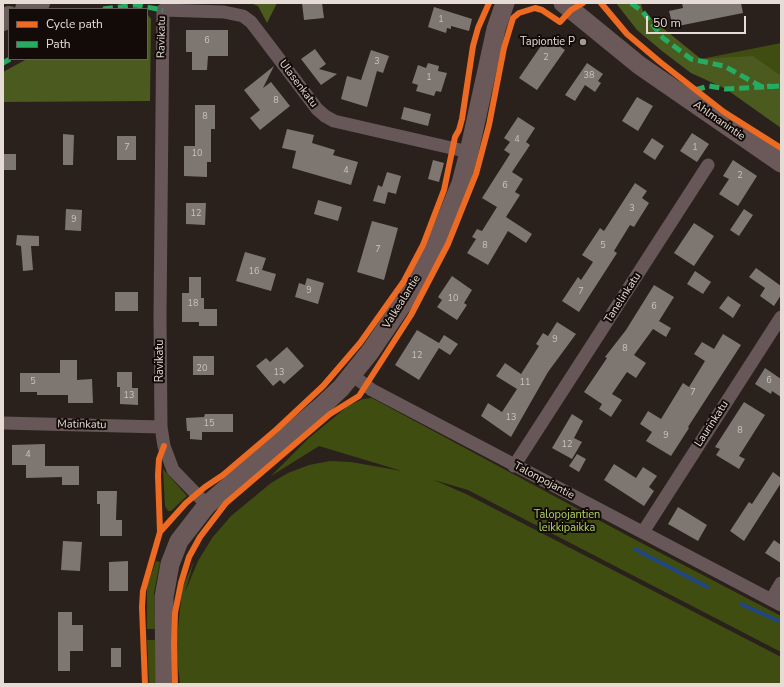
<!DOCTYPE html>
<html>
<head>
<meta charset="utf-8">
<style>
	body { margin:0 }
	#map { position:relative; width:784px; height:687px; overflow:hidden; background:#2a211c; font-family:"Nunito Sans",sans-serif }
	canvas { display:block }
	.frame { position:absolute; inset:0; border:4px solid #e7dcd5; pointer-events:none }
	.legend { position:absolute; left:8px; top:8px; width:140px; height:52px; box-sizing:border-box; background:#120b07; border:1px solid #675f59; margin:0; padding:5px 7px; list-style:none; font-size:12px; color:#e7dcd5 }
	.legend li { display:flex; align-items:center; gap:8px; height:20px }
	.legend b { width:20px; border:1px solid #675f59 }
	.scale { position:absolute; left:646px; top:16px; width:100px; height:18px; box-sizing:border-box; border:2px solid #e7dcd5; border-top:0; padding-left:5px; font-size:12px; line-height:14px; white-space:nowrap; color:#e7dcd5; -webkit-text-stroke:3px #120b07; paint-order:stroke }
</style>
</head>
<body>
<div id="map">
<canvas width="784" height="687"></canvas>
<div class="frame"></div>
<ul class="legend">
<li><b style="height:5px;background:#ed6a23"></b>Cycle path</li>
<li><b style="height:5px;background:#26ab63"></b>Path</li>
</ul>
<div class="scale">50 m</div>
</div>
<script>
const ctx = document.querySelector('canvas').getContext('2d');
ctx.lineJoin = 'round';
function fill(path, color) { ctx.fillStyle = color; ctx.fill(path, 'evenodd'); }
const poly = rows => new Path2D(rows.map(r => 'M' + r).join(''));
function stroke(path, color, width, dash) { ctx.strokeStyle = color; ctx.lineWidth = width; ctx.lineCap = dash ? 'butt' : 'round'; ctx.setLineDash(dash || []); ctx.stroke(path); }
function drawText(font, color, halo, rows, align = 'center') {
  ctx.font = font + ' "Nunito Sans",sans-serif'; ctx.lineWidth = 4; ctx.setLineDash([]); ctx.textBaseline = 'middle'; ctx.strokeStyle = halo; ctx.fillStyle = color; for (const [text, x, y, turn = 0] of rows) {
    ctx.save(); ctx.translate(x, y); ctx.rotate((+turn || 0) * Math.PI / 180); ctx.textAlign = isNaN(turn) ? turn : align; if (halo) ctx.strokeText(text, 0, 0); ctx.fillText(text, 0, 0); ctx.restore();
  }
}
const green = poly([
	[781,43,781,110,701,59],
	[372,398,632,538,781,616,781,652,468,490,434,480,466,494,781,657,781,684,180,684,176,648,182,589,194,561,185,592,198,561,212,538,231,516,271,483,288,473,309,465,330,461,351,462,402,471,319,446,271,476,309,438,348,406,363,399],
	[163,469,187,496,171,511,168,511,165,506],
	[156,561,160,562,154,593,155,629,147,629,147,586],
	[147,640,155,640,157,684,149,684]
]);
const forest = poly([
	[250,3,277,3,267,23,258,6],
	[616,3,641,3,643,12,701,59,753,56,781,76,781,128,726,89,691,73,662,51,637,30],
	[147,14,151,19,150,101,3,102,3,72,27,59,147,59]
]);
const stream = poly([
	[635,549,707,587],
	[741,604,781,622]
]);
const building = poly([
	[302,3,322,3,324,18,304,20],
	[682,3,741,3,743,13,673,27,669,11,683,8],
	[434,7,472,19,469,31,451,26,451,29,447,28,446,33,428,27],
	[186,30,228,30,228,56,208,56,207,70,192,70,192,52,186,52],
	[547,37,565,50,537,90,519,78],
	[315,49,326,64,319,69,337,74,321,85,301,59],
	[371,50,389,56,383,73,377,71,367,107,341,99,347,76,361,80],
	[428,63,439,66,438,71,447,73,441,92,436,91,434,96,416,91,418,85,412,83,418,65,426,68],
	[587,63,603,74,598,81,601,83,595,92,585,85,575,101,565,95],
	[274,66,263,88,271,82,290,106,260,130,250,118,260,110,244,90],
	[637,97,653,106,638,131,622,121],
	[195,105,215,105,215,129,211,129,211,162,207,162,207,177,184,176,184,146,195,146],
	[404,107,431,114,428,126,401,119],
	[518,117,535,128,526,142,530,145,512,172,523,179,515,192,520,195,506,217,532,234,526,243,508,231,488,265,467,253,476,239,472,237,477,229,482,231,497,207,482,198,510,154,504,150,510,142,504,138],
	[287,129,314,135,312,143,335,150,333,155,358,162,351,185,292,168,296,151,282,148],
	[692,133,709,144,697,162,680,151],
	[63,134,74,135,73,165,63,165],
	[117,136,136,136,136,160,117,160],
	[652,138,664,146,655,160,643,152],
	[3,154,16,154,16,170,3,170],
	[433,160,444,163,439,182,428,179],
	[733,160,757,176,738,206,719,194,729,179,723,176],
	[387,172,401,176,396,194,388,192,385,204,373,201,378,185,382,187],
	[635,183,647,191,642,198,649,203,634,227,630,225,614,251,617,253,579,312,562,301,578,277,581,280,593,262,582,255,600,228,604,231],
	[318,200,342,207,338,221,314,214],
	[186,203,206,203,205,225,186,224],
	[66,209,82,210,81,231,65,230],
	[744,209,753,215,739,236,730,230],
	[372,221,398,228,384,280,357,272],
	[694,223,714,236,694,266,674,253],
	[17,235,39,236,39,246,31,246,33,270,23,271,21,246,16,245],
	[245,252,266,258,262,270,276,274,271,291,236,281],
	[756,268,781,286,781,295,774,306,760,296,765,288,749,277],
	[695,271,711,282,703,294,687,284],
	[452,276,472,290,464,303,467,305,457,320,437,307,442,300,438,297],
	[189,277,201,277,201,298,204,298,204,309,217,309,217,326,199,326,199,322,182,322,182,293,189,293],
	[307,278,324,283,318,304,295,297,299,283,305,285],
	[654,285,674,297,659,321,671,328,666,337,653,329,634,355,646,363,636,378,627,372,612,394,622,400,611,417,599,409,602,404,584,392,607,358,605,357,626,330],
	[115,292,138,292,138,311,115,311],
	[728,296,741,305,733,318,719,308],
	[557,322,576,334,548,372,511,437,481,416,488,403,502,412,517,389,496,376,505,363,521,374,539,346,536,344,543,333,548,336],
	[417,330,439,343,444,335,458,344,450,355,439,348,419,380,395,365],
	[723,334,741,345,688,427,689,428,671,456,646,441,652,432,640,424,648,411,661,419,683,383,689,387,705,361,694,354,702,342,714,349],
	[287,347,304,366,284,384,280,380,273,386,256,366,266,358,270,362],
	[193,356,214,356,214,375,193,375],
	[60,360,77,360,77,380,92,379,93,403,68,403,68,395,37,395,37,392,20,392,20,373,60,373],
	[765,368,781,379,781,397,772,391,771,394,755,384],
	[117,372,132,372,132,388,138,388,138,405,120,404,120,387,117,387],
	[744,402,765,415,739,456,745,459,739,469,716,455,720,449,715,447],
	[205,414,233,414,233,432,202,432,202,440,190,439,190,431,187,431,186,418,204,417],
	[572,414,583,421,574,438,582,442,572,459,552,448],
	[45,444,45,466,79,466,79,485,62,485,62,477,26,478,26,465,12,465,12,445],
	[577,454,586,459,579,472,569,466],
	[614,464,636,478,643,467,657,476,649,487,654,491,644,506,604,480],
	[773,472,781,478,781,483,744,541,730,531,749,502,752,504],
	[97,491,117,491,116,520,122,520,122,536,100,536,100,504,97,504],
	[678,507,707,525,698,541,668,524],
	[774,540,781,545,781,563,765,553],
	[63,541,82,542,80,571,61,570],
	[128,561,128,591,109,591,109,562],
	[58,612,72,612,72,625,83,625,83,651,70,651,70,671,58,671],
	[111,648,121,648,121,667,111,667]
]);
const street = poly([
	[352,375,372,390,781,605],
	[3,423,161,427],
	[514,466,708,165],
	[207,505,173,470,164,446,161,427,160,317,163,10,224,12,243,16,251,22,261,35,317,109,325,116,334,121,469,152],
	[643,532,781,317],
	[771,600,781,583]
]);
const secondary = poly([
	[563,3,639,65,781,163],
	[165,684,164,597,170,564,179,541,207,505,323,405,341,388,370,352,408,296,433,251,461,183,469,152,496,29,505,3]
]);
const highway = poly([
	[26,9,39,3],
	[3,20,9,17]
]);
const quiet = poly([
	[631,3,643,12,663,38,691,59,724,66,762,87,771,86],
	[103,9,136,5,163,10],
	[3,63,10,59],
	[695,90,709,86,726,89,781,86]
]);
const cycleway = poly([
	[601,3,627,34,660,62,724,112,781,148],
	[160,532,158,475,159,459,164,446],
	[145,684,142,607,143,591,160,532,186,503,205,487,223,475,277,429,323,386,360,343,404,281,423,245,444,190,455,137,459,130,462,119,473,46,478,28,489,3],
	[175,684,174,644,175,613,181,583,189,557,200,537,226,503,330,414,359,396,411,315,448,244,476,174,489,125,504,48,513,18,519,13,535,8,542,10,560,22,571,10,583,3]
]);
const markers = [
	[583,42,4,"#a59b94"]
];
const numberNames = [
	["1",441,20],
	["6",207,41],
	["2",546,58],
	["3",377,62],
	["38",589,76],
	["1",429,78],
	["8",276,101],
	["8",205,117],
	["4",517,140],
	["7",127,148],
	["1",695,148],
	["10",197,154],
	["4",346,171],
	["2",740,176],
	["6",505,186],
	["3",632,209],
	["12",196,214],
	["9",74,220],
	["8",485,246],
	["5",603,246],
	["7",378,250],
	["16",254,272],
	["9",309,291],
	["7",581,292],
	["10",453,299],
	["18",193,304],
	["6",654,307],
	["9",555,340],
	["8",625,349],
	["12",417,356],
	["20",202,369],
	["13",279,373],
	["6",769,381],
	["5",33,382],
	["11",525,383],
	["7",693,393],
	["13",129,396],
	["13",511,418],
	["15",209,424],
	["8",740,431],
	["9",666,436],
	["12",567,445],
	["4",28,455]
];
const streetNames = [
	["Ravikatu",162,37,-89],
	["Ulasenkatu",298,84,53],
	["Ahlmanintie",719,121,35],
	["Tanelinkatu",623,298,-57],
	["Valkealantie",402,302,-58],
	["Ravikatu",160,361,-90],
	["Laurinkatu",712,424,-57],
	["Matinkatu",82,425,1],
	["Talonpojantie",544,481,28]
];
const poiNames = [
	["Tapiontie P",575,42]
];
const parkNames = [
	["Talopojantien",567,515],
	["leikkipaikka",567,528]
];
fill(green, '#3f4d10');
fill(forest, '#4b5a1e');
stroke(stream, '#224683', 4);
fill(building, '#7e7671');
stroke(street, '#685758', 13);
stroke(secondary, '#6b5858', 19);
stroke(highway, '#6d5d5d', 22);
stroke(quiet, '#26ab63', 5, [10, 5]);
stroke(cycleway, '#ed6a23', 6);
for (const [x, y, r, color] of markers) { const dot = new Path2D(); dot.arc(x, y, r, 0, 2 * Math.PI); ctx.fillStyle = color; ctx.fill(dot); stroke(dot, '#120b07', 1.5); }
drawText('9px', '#cdc2bc', null, numberNames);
drawText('11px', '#e7dcd5', '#120b07', streetNames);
drawText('11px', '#e7dcd5', '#120b07', poiNames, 'right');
drawText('11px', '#b3d660', '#120b07', parkNames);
</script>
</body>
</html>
